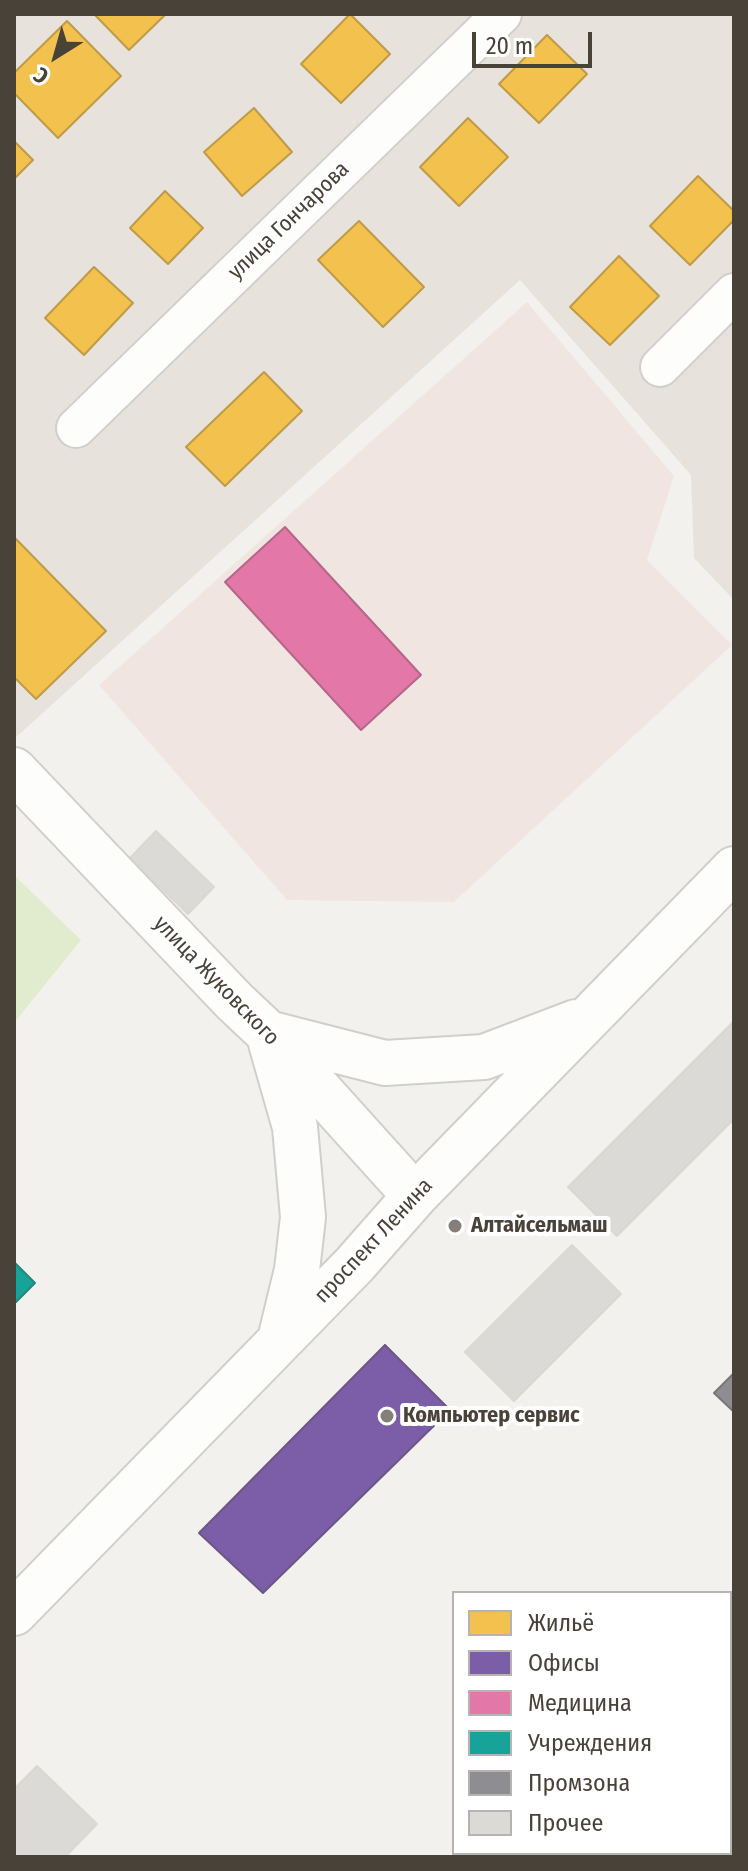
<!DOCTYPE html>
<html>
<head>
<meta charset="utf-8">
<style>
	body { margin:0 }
	#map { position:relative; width:748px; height:1871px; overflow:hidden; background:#f3f1ed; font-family:"Fira Sans Condensed",sans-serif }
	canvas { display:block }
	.frame { position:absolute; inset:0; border:16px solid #494239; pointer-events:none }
	.legend { position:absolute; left:452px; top:1591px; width:280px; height:264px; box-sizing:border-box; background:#fff; border:2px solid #b6b3b0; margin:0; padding:10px 14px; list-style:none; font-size:24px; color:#494239 }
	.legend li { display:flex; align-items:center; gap:16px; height:40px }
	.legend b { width:40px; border:2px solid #b6b3b0 }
	.north { position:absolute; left:16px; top:16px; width:80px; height:80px; -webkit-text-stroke:6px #fff; paint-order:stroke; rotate:217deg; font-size:22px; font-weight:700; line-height:32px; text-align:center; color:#494239 }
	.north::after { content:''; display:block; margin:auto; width:28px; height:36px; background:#494239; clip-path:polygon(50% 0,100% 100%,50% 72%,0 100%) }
	.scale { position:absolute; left:472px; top:32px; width:120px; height:36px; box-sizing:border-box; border:4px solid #494239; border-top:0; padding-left:10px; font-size:24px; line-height:28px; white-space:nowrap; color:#494239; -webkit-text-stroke:6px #fff; paint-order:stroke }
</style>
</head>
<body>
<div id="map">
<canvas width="748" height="1871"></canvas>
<div class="frame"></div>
<ul class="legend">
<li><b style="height:22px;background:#f2c14e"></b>Жильё</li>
<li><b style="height:22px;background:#7b5ea7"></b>Офисы</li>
<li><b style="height:22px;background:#e377a8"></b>Медицина</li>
<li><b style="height:22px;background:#17a398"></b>Учреждения</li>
<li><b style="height:22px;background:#8d8d92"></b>Промзона</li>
<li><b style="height:22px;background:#dcdad6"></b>Прочее</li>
</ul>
<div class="north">С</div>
<div class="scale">20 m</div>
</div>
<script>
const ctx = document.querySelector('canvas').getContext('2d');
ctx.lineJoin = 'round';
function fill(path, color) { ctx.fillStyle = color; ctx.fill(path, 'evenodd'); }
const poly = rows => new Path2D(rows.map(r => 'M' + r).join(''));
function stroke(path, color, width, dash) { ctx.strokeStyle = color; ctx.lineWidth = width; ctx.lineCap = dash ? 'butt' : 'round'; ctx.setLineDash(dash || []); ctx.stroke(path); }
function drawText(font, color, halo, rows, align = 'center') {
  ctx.font = font + ' "Fira Sans Condensed",sans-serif'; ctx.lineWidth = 8; ctx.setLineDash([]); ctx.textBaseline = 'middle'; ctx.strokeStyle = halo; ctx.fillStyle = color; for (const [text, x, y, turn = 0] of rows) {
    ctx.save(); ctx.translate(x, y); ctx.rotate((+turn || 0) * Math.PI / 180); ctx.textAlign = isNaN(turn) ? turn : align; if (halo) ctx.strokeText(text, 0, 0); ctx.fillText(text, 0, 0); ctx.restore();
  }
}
const residential = poly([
	[14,14,734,14,734,600,694,558,691,475,520,280,14,739]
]);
const medical = poly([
	[527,302,674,476,647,560,732,645,454,902,287,900,99,685]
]);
const green = poly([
	[14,875,81,940,14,1023]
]);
const homes = poly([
	[94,14,166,14,129,50,94,14],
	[350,14,390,54,341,103,301,64,350,14],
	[67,21,121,76,58,138,14,93,14,73,67,21],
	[547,35,587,74,539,123,499,84,547,35],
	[254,108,292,152,242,196,204,152,254,108],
	[468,118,508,157,459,206,420,167,468,118],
	[14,141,33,160,14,179,14,141],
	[698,176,734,211,734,220,690,265,650,226,698,176],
	[165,191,203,228,168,264,130,228,165,191],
	[359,221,424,287,383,327,318,260,359,221],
	[619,256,659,296,610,345,570,307,619,256],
	[94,267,133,303,84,355,45,318,94,267],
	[264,372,302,411,225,486,186,447,264,372],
	[14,537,106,631,36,699,14,677,14,537]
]);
const offices = poly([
	[385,1345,450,1410,263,1593,199,1533,385,1345]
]);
const health = poly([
	[285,527,421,675,361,730,225,582,285,527]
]);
const public = poly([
	[14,1262,35,1283,14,1304,14,1262]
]);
const industry = poly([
	[734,1373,734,1412,714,1393,734,1373]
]);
const building = poly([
	[156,831,214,887,188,914,130,858,156,831],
	[734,1021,734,1119,617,1236,568,1187,734,1021],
	[572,1245,621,1294,514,1401,465,1352,572,1245],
	[37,1766,97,1824,65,1857,14,1857,14,1789,37,1766]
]);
const minor = poly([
	[660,367,734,293],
	[76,428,502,14]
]);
const tertiary = poly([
	[14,770,234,1001,268,1033,415,1196],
	[268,1033,385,1063,484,1057,576,1022],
	[271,1043,295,1127,303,1217,297,1270,280,1340],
	[14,1613,355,1264,415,1196,734,869]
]);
const markers = [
	[455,1226,8,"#847f78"],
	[387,1416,8,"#847f78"]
];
const streetNames = [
	["улица Гончарова",289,221,-44],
	["улица Жуковского",216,981,46],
	["проспект Ленина",374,1241,-47]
];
const poiNames = [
	["Алтайсельмаш",471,1226],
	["Компьютер сервис",403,1416]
];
fill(residential, '#e7e2db');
fill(medical, '#f1e5e2');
fill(green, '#e1ecce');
fill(homes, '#f2c14e');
stroke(homes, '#bf9b48', 2);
fill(offices, '#7b5ea7');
stroke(offices, '#6c5686', 2);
fill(health, '#e377a8');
stroke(health, '#b56787', 2);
fill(public, '#17a398');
stroke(public, '#26867c', 2);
fill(industry, '#8d8d92');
stroke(industry, '#797677', 2);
fill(building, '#dcdad6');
stroke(building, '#dbd8d3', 2);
stroke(minor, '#d1cfcb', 42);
stroke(tertiary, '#d1cfcb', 48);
stroke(minor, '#fdfdfc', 38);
stroke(tertiary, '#fdfdfc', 44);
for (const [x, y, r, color] of markers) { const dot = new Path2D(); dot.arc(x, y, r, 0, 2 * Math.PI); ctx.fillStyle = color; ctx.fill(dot); stroke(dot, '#fff', 3); }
drawText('22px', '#494239', '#fff', streetNames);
drawText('bold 22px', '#494239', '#fff', poiNames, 'left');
</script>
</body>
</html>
